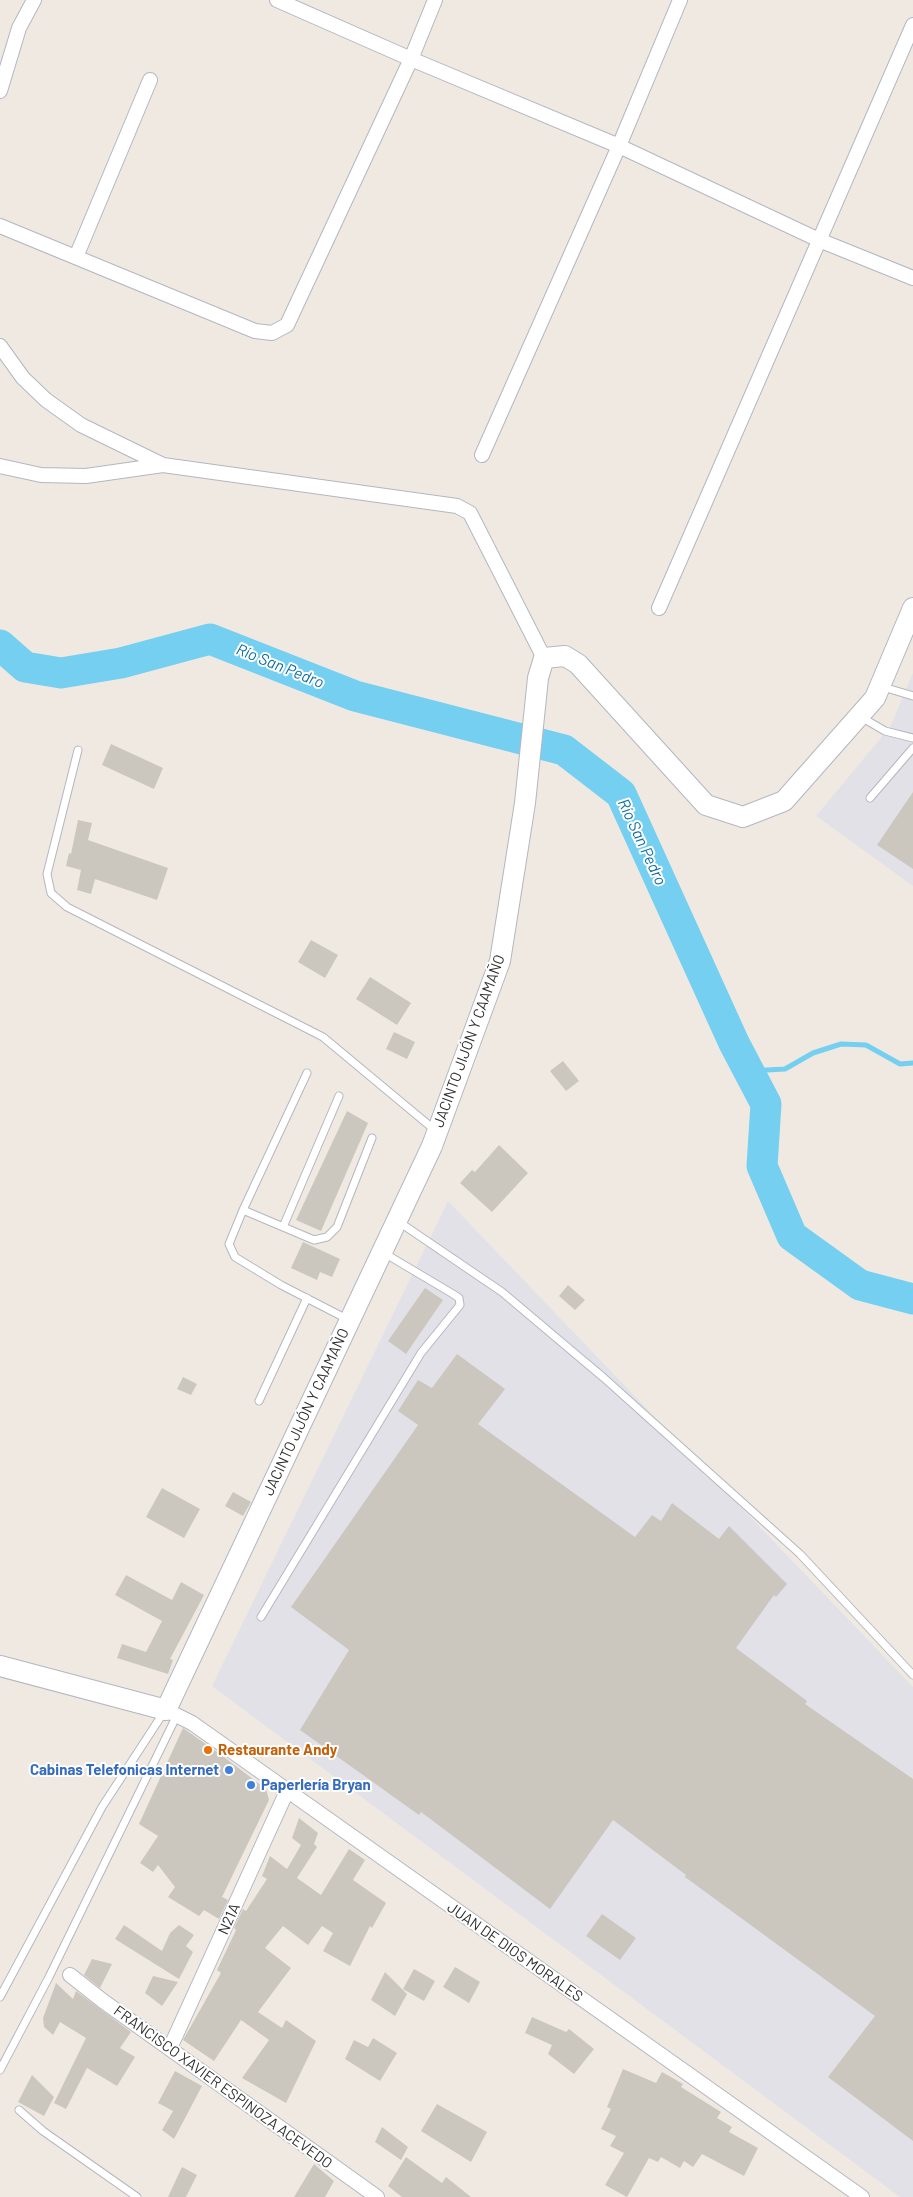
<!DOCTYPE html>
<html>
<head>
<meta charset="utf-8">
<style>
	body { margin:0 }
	canvas { display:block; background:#efe9e1 }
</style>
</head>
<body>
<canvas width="913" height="2197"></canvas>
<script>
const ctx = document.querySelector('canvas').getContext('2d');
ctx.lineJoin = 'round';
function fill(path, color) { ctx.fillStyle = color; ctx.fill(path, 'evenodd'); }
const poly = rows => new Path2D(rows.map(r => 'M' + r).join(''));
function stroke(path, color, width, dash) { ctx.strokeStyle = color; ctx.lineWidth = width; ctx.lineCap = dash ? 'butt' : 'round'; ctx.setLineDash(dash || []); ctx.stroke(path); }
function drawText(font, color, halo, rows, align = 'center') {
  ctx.font = font + ' Barlow,sans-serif'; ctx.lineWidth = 4; ctx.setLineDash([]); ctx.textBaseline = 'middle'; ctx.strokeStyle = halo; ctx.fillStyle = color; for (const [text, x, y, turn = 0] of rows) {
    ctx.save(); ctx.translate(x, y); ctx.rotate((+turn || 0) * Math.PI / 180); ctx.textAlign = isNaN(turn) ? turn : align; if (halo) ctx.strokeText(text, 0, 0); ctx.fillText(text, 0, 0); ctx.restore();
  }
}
const industrial = poly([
	[913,673,913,886,816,816,890,727],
	[448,1201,913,1687,913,2197,900,2197,212,1686]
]);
const stream = poly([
	[749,1071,785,1069,813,1053,841,1044,866,1045,900,1064,913,1063]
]);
const river = poly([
	[0,645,25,667,61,673,121,663,210,639,355,696,564,750,621,794,734,1043,766,1104,762,1166,792,1236,860,1285,913,1299]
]);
const building = poly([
	[111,744,163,768,154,789,102,765],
	[913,792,913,869,877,845],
	[78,820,92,823,88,840,168,868,157,900,95,879,91,894,77,890,81,870,66,866,69,853,71,854],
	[311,940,338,955,325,978,298,962],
	[370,977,411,1003,397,1025,356,999],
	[394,1032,415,1042,407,1059,386,1049],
	[563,1061,579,1081,566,1091,550,1071],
	[347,1111,368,1123,321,1231,296,1220],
	[499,1145,528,1173,492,1212,460,1183,472,1170,475,1172],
	[303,1242,340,1259,332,1277,320,1272,317,1280,291,1268],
	[568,1285,585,1300,575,1310,559,1296],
	[425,1288,443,1300,406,1354,388,1341],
	[457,1354,505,1389,478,1424,635,1537,652,1515,661,1521,672,1503,719,1539,729,1526,787,1584,776,1597,774,1595,736,1648,807,1701,805,1704,913,1779,913,2141,828,2077,875,2016,685,1877,686,1875,613,1820,550,1909,421,1812,419,1815,300,1730,349,1650,291,1607,418,1425,398,1411,418,1380,432,1388],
	[183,1377,197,1384,191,1395,177,1389],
	[162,1488,200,1509,184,1538,146,1517],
	[233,1492,251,1502,243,1516,225,1506],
	[126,1575,172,1600,181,1582,204,1595,170,1659,173,1660,168,1674,117,1658,122,1644,146,1652,162,1621,115,1595],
	[183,1728,220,1754,266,1789,269,1800,222,1897,228,1900,219,1919,204,1910,199,1916,168,1897,175,1887,158,1865,153,1872,140,1863,158,1836,139,1824],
	[299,1818,318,1833,314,1844,317,1847,297,1878,321,1895,349,1849,365,1860,353,1880,386,1903,372,1928,370,1926,350,1966,323,1951,333,1933,322,1926,308,1945,283,1926,265,1948,291,1968,258,2012,282,2028,286,2020,316,2041,286,2103,242,2078,269,2040,241,2020,214,2061,183,2040,221,1973,217,1970,236,1930,234,1928,243,1909,246,1911,267,1879,262,1876,270,1856,287,1869,301,1845,292,1838],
	[602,1914,636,1938,620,1960,586,1936],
	[124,1925,162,1951,170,1933,179,1925,194,1935,186,1946,193,1952,179,1979,115,1939],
	[92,1959,112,1964,100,1988,84,1975],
	[455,1967,480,1982,469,2003,443,1987],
	[414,1969,435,1981,424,2001,403,1989],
	[385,1972,407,1994,395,2016,371,2000],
	[153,1976,178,1982,162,2006,145,1993],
	[56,1983,73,1999,76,1991,131,2032,120,2048,135,2057,117,2086,87,2068,66,2109,54,2103,86,2038,60,2022,53,2035,44,2027,43,2018],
	[532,2017,566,2032,569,2029,594,2049,574,2074,548,2054,552,2045,525,2033],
	[373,2038,397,2053,380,2081,345,2059,354,2040,368,2047],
	[623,2069,656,2083,662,2072,683,2084,681,2087,721,2112,717,2118,732,2127,729,2132,758,2148,744,2176,702,2154,693,2167,684,2161,680,2168,661,2157,658,2162,649,2158,627,2197,605,2185,624,2153,610,2146,616,2136,601,2129,611,2109,607,2107],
	[175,2071,202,2086,174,2139,162,2130,173,2111,158,2103],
	[32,2075,54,2097,44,2116,18,2102],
	[437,2104,487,2132,471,2162,421,2131],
	[382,2127,408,2147,401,2160,375,2142],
	[406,2157,442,2183,446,2177,471,2197,402,2197,388,2186],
	[314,2164,334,2181,325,2197,294,2197],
	[182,2167,197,2175,186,2197,168,2197]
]);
const lane = poly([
	[883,687,913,696],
	[861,717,885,731,913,738],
	[78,750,47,874,51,893,67,907,323,1037,436,1131],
	[870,798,913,748],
	[307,1073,243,1210,229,1244,235,1257,281,1285,349,1320],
	[243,1210,314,1240,327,1237,337,1227,372,1138],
	[399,1222,502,1292,604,1378,800,1554,913,1675],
	[283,1227,339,1096],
	[259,1401,307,1298],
	[261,1617,421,1353,460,1305,459,1298,453,1294,384,1253],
	[0,1997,102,1807,164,1712],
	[0,2070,49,1977,177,1715],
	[19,2110,43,2131,137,2197]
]);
const street = poly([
	[277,0,411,59,619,146,819,240,913,278],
	[0,91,19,28,34,0],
	[0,226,255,331,272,333,287,325,411,59,435,0],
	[76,257,150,80],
	[0,346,23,378,46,400,81,425,163,465,457,506,470,513,544,658],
	[482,455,619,146,680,0],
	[0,466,41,475,86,476,163,465],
	[659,608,913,25],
	[166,1710,192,1723,862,2197],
	[70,1975,103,2001,377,2197],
	[170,2048,287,1791]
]);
const secondary = poly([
	[0,1666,166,1710,432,1146,500,961,525,803,538,678,544,658,565,656,578,664,706,805,743,817,784,801,875,698,913,608]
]);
const markers = [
	[208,1750,5,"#e8710a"],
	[229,1770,5,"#3f7fe0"],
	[251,1785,5,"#3f7fe0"]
];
const streetNames = [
	["JACINTO JIJÓN Y CAAMAÑO",469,1041,-70],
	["JACINTO JIJÓN Y CAAMAÑO",306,1412,-65],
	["N21A",229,1919,-66],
	["JUAN DE DIOS MORALES",515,1952,35],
	["FRANCISCO XAVIER ESPINOZA ACEVEDO",223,2087,36]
];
const foodNames = [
	["Restaurante Andy",218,1750]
];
const shopNames = [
	["Cabinas Telefonicas Internet",219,1770],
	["Paperlería Bryan",261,1785,"left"]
];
const waterNames = [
	["Río San Pedro",280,666,22],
	["Río San Pedro",642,842,65]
];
fill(industrial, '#e3e1e8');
stroke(stream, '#75cff0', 5);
stroke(river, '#75cff0', 31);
fill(building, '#cbc7bf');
stroke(lane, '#b4b7c1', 9);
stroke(street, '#b4b7c1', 16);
stroke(secondary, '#b4b7c1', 22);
stroke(lane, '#fff', 7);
stroke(street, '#fff', 14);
stroke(secondary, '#fff', 20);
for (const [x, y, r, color] of markers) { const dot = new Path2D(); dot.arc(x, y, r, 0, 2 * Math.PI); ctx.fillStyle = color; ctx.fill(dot); stroke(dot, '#fff', 2); }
drawText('15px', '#2e2e2e', '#fff', streetNames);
drawText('bold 15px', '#c56008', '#fff', foodNames, 'left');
drawText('bold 15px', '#366cbe', '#fff', shopNames, 'right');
drawText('italic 16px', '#0d6fa3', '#fff', waterNames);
</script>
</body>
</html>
